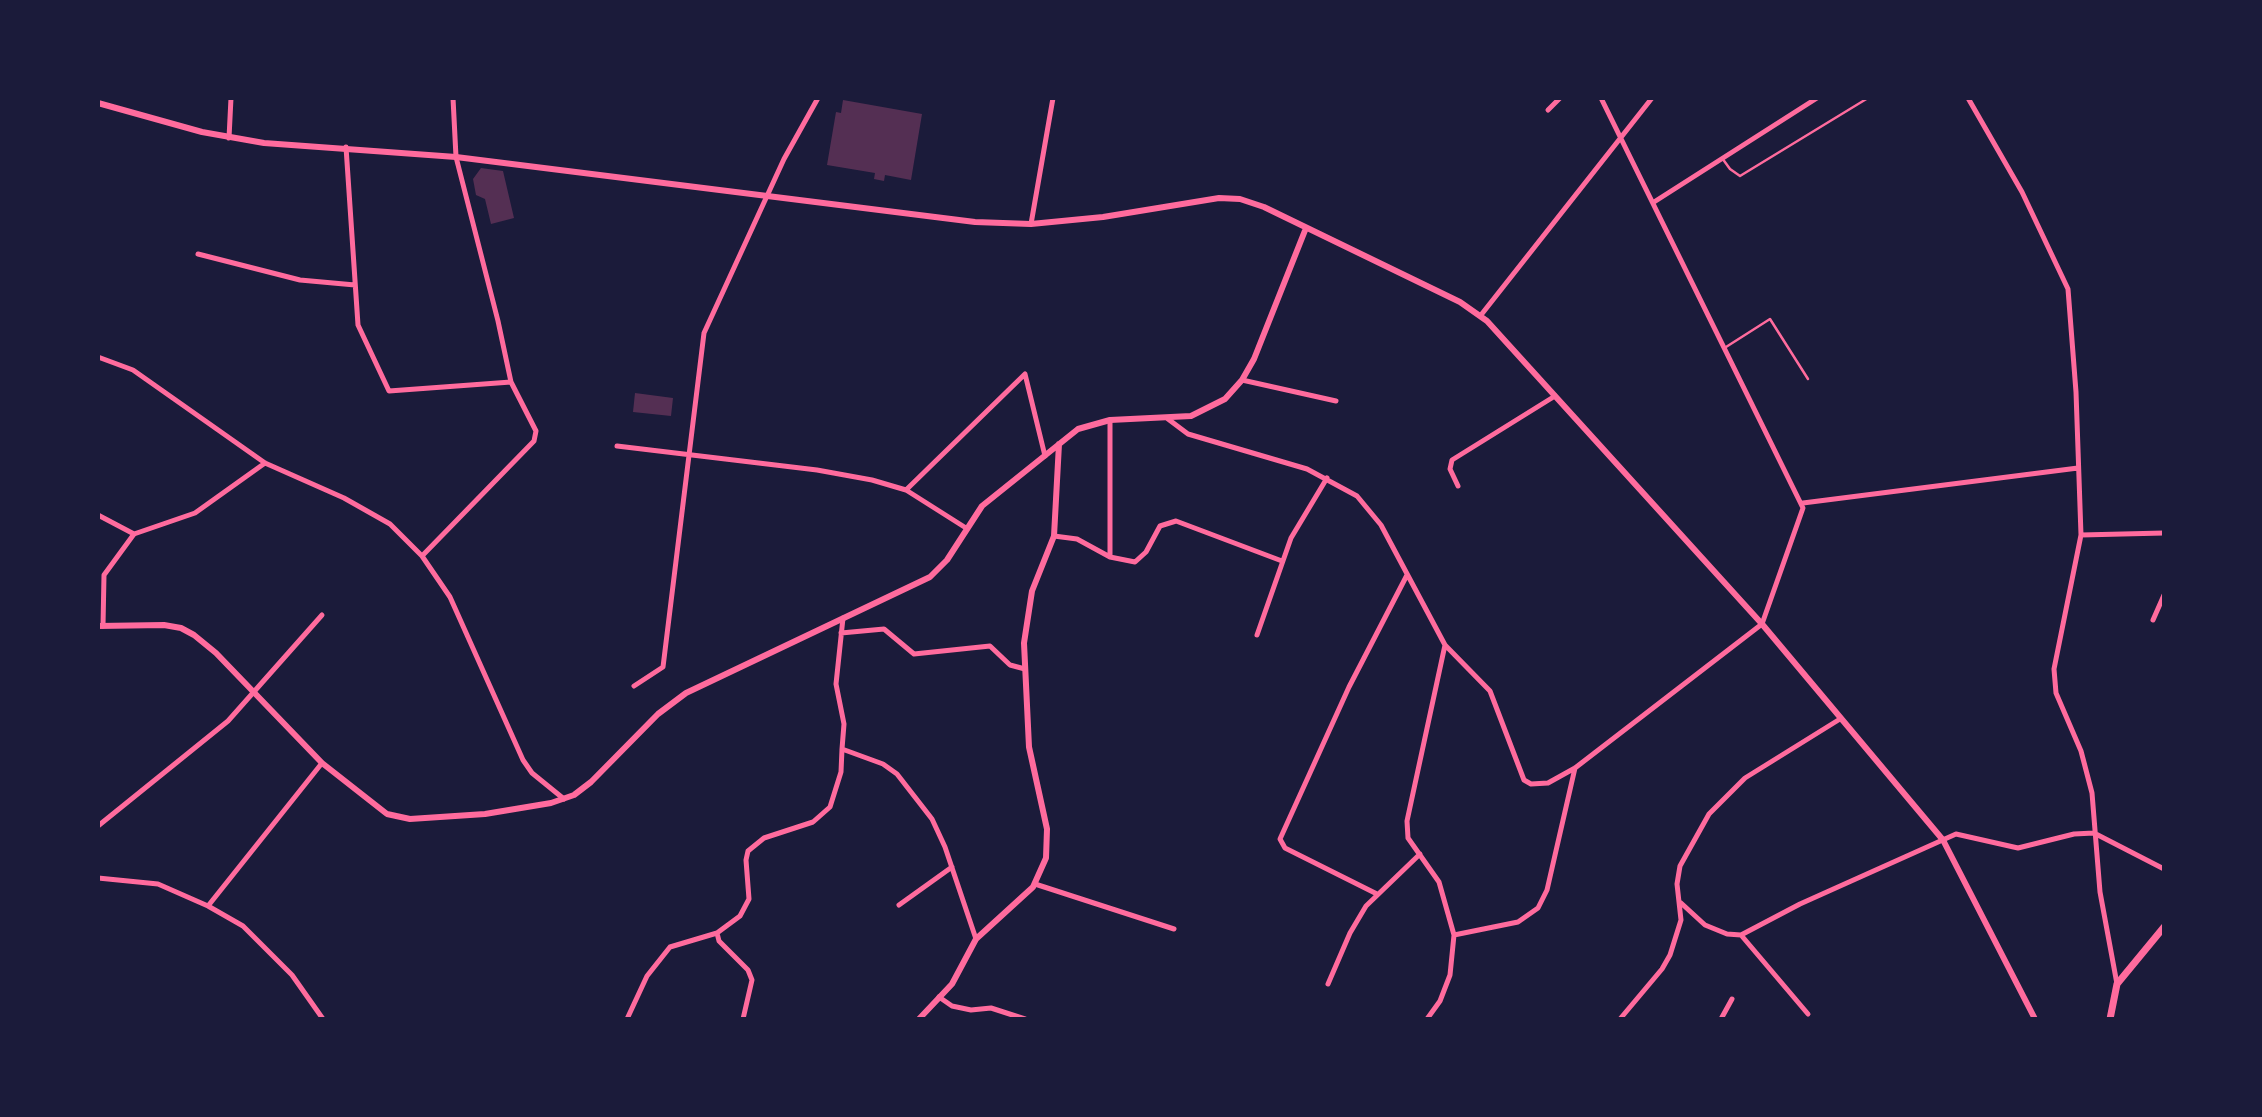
<!DOCTYPE html>
<html>
<head>
<meta charset="utf-8">
<style>
	body { margin:0 }
	#map { position:relative; width:2262px; height:1117px; overflow:hidden; background:#1b1b3a; font-family:"Source Serif 4",serif }
	canvas { display:block }
	.frame { position:absolute; inset:0; border:100px solid #1b1b3a; pointer-events:none }
</style>
</head>
<body>
<div id="map">
<canvas width="2262" height="1117"></canvas>
<div class="frame"></div>
</div>
<script>
const ctx = document.querySelector('canvas').getContext('2d');
ctx.lineJoin = 'round';
function fill(path, color) { ctx.fillStyle = color; ctx.fill(path, 'evenodd'); }
const poly = rows => new Path2D(rows.map(r => 'M' + r).join(''));
function stroke(path, color, width, dash) { ctx.strokeStyle = color; ctx.lineWidth = width; ctx.lineCap = dash ? 'butt' : 'round'; ctx.setLineDash(dash || []); ctx.stroke(path); }
const building = poly([
	[843,100,922,114,911,180,885,175,884,181,874,179,875,173,827,165,836,112,841,113],
	[481,168,503,171,514,218,491,224,485,199,476,195,473,179],
	[635,393,673,398,671,416,633,412]
]);
const service = poly([
	[1722,158,1730,169,1740,176,1868,98],
	[1726,347,1770,319,1808,379]
]);
const minor = poly([
	[1968,98,2022,192,2068,289,2076,392,2081,535,2054,669,2056,693,2081,751,2092,793,2100,892,2117,984],
	[1548,110,1560,98],
	[229,138,231,98],
	[346,147,358,325,389,391,511,382],
	[1654,202,1817,98],
	[1031,224,1053,98],
	[198,254,300,280,355,285],
	[1481,315,1652,98],
	[98,357,133,370,265,463,344,498,390,524,422,556,450,597,523,760,532,773,564,799],
	[1242,380,1336,401],
	[1168,419,1188,434,1307,469,1357,496,1381,525,1445,645,1490,691,1524,780,1531,784,1548,783,1575,768,1762,624,1803,508,1601,98],
	[1110,420,1110,557],
	[617,446,817,470,872,480,906,490,966,528],
	[1458,486,1450,469,1452,460,1555,396],
	[906,490,1025,374,1045,456],
	[1803,503,2078,468],
	[98,515,134,534],
	[2081,535,2164,533],
	[1054,536,1077,539,1110,557,1135,562,1146,552,1160,526,1176,521,1282,561],
	[422,556,534,441,536,431,511,382,498,321,456,157,453,98],
	[2153,620,2164,595],
	[103,626,104,575,134,534,195,513,265,463],
	[841,633,884,629,914,654,990,646,1010,665,1025,669],
	[1257,635,1291,538,1327,478],
	[634,686,663,667,704,333,784,159,818,98],
	[842,749,883,764,897,774,932,819,945,847,976,939],
	[98,826,228,721,322,615],
	[98,878,158,884,208,906,243,926,292,975,323,1019],
	[1035,884,1174,929],
	[1377,894,1285,848,1280,839,1349,687,1407,575],
	[1681,903,1705,925,1727,934,1741,935,1800,904,1956,834,2018,848,2074,834,2094,833,2164,869],
	[899,905,952,867],
	[208,906,322,763],
	[717,933,719,941,748,970,752,980,743,1019],
	[1454,935,1518,922,1538,908,1547,890,1575,768],
	[1741,935,1808,1014],
	[1328,984,1350,933,1366,906,1420,854],
	[939,997,952,1006,971,1010,991,1008,1025,1019],
	[627,1019,647,976,670,947,717,933,740,916,749,899,746,860,748,851,764,838,813,822,830,807,841,772,842,749,844,724,836,684,843,618],
	[1427,1019,1440,1001,1450,975,1454,935,1439,882,1408,838,1407,821,1445,645],
	[1620,1019,1662,969,1670,955,1681,920,1677,884,1680,866,1709,814,1745,778,1840,719],
	[1721,1019,1732,999]
]);
const tertiary = poly([
	[98,103,202,132,264,143,456,157,975,222,1031,224,1103,217,1219,198,1240,199,1264,207,1460,302,1487,321,1762,624,1943,840,2035,1019],
	[98,626,164,625,181,628,194,635,216,653,322,763,387,814,410,819,485,814,551,803,574,795,591,782,658,714,686,693,930,577,947,560,982,506,1078,429,1110,420,1191,416,1225,399,1242,380,1254,359,1306,228],
	[919,1019,952,984,976,939,1033,887,1046,858,1047,829,1029,747,1024,643,1032,591,1054,536,1059,444]
]);
const secondary = poly([
	[2110,1019,2117,984,2164,927]
]);
fill(building, '#542f53');
stroke(service, '#ff6b9d', 2.5);
stroke(minor, '#ff6b9d', 5);
stroke(tertiary, '#ff6b9d', 6);
stroke(secondary, '#ff6b9d', 7);
</script>
</body>
</html>
